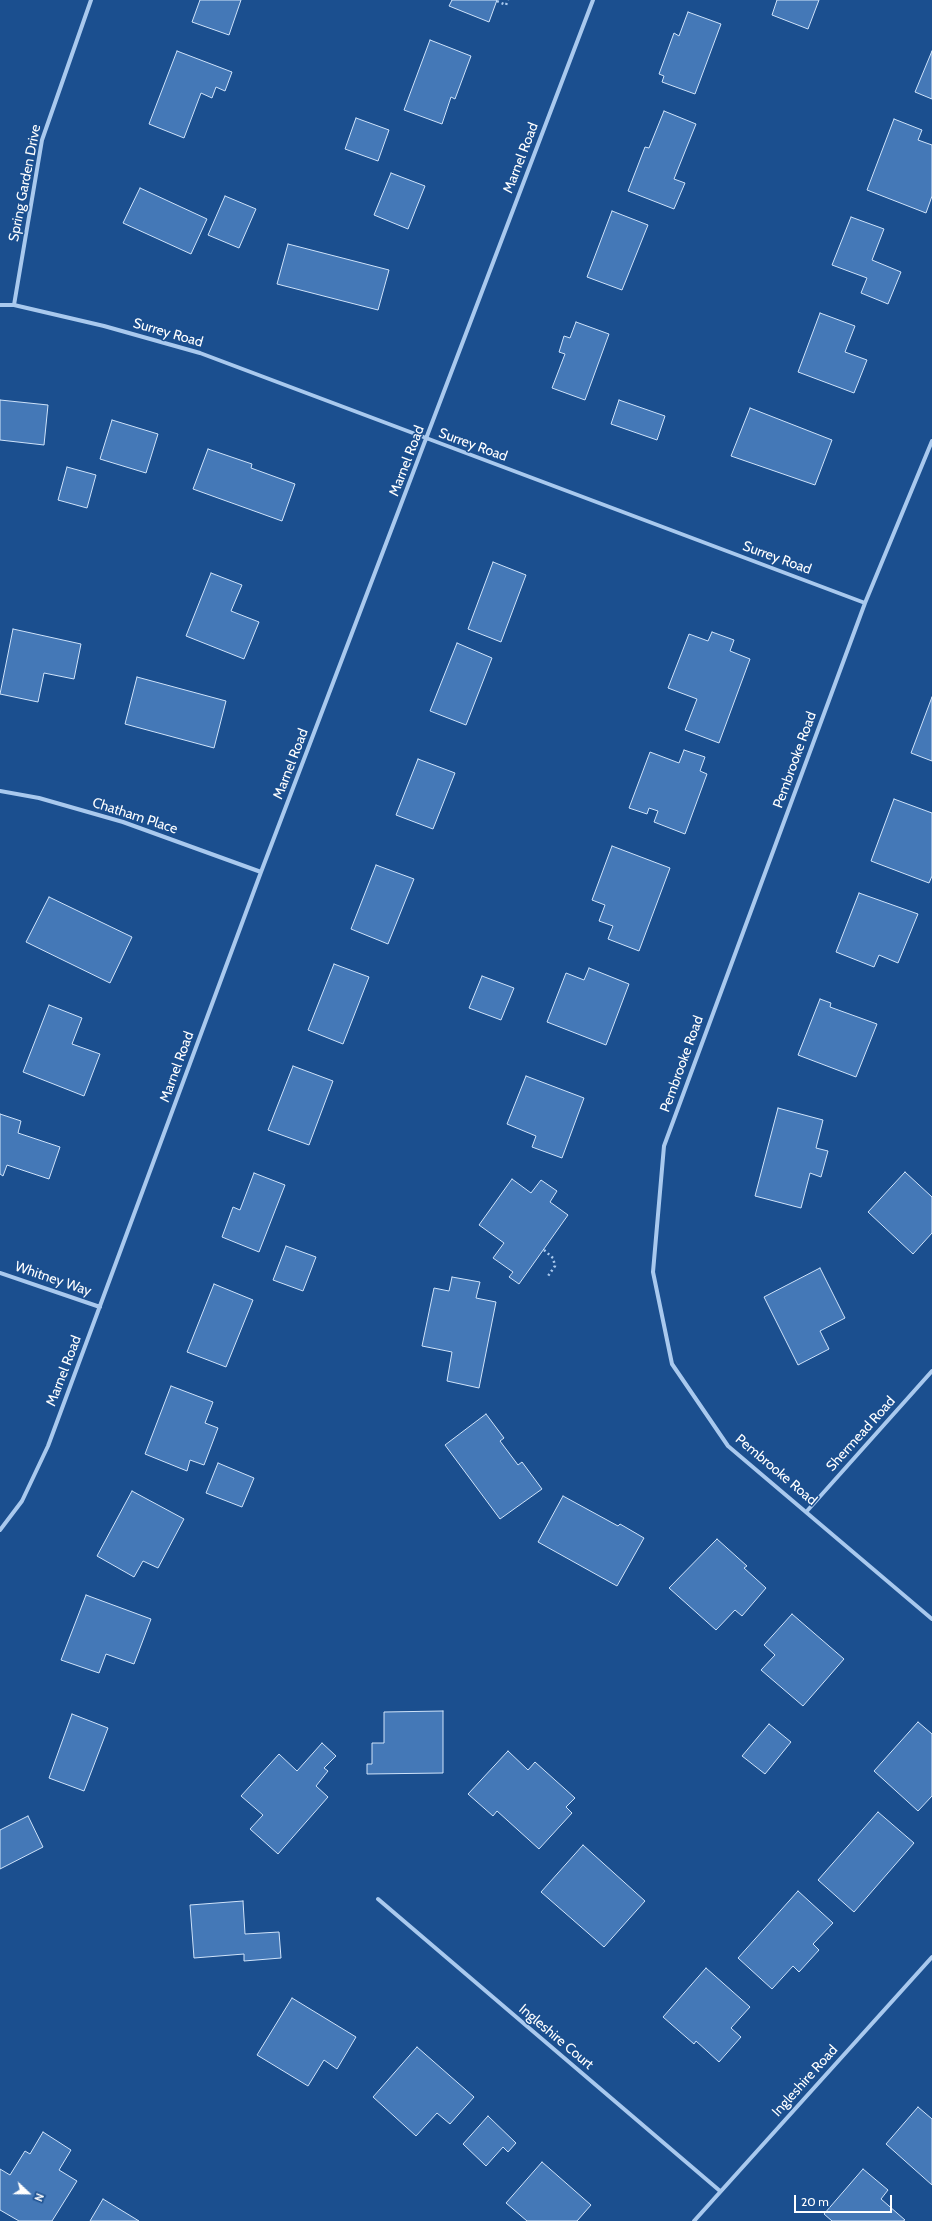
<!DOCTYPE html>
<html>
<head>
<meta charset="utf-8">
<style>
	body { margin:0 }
	#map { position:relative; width:932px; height:2221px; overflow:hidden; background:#1b4f8f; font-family:Cabin,sans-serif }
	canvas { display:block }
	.north { position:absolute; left:8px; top:2173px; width:40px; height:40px; -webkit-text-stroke:3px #1b4f8f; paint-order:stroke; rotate:112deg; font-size:11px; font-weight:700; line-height:16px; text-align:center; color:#fff }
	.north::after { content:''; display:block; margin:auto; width:14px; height:18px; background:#fff; clip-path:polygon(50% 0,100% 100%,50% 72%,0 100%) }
	.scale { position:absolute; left:794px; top:2195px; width:98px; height:18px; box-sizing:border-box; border:2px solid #fff; border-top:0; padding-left:5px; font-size:12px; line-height:14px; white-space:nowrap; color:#fff; -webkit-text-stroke:3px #1b4f8f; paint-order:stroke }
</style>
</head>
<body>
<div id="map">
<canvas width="932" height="2221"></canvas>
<div class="north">N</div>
<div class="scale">20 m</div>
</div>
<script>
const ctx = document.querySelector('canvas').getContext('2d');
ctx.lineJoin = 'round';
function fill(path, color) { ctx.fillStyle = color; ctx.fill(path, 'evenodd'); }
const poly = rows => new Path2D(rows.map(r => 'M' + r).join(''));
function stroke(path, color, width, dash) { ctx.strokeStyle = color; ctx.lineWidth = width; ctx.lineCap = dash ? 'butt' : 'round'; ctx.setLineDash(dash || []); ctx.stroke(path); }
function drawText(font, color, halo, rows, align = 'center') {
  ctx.font = font + ' Cabin,sans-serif'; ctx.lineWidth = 3; ctx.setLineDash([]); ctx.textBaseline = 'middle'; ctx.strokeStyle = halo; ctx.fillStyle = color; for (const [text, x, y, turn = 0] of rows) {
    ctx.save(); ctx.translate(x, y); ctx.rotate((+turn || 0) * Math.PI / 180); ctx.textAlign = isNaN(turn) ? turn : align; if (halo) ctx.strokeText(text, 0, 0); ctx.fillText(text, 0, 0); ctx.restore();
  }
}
const building = poly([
	[200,0,241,0,229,35,192,22,200,0],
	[452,0,497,0,489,22,449,6,452,0],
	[777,0,819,0,808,29,772,15,777,0],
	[688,12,721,24,695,94,662,82,664,76,659,74,674,33,679,36,688,12],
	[430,40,471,56,455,99,451,97,442,124,404,110,430,40],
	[177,51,232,72,225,91,216,87,212,98,201,93,184,138,149,124,177,51],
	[932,51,932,99,915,92,932,51],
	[664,111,696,124,674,179,685,183,674,209,628,191,645,147,649,148,664,111],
	[356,118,389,130,378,161,345,149,356,118],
	[894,119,922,130,918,140,932,145,932,196,926,213,867,190,894,119],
	[391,173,425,186,408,229,374,215,391,173],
	[140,188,207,219,191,254,123,223,140,188],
	[225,196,256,209,239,248,208,235,225,196],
	[612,211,648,225,622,290,587,277,612,211],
	[851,217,884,229,872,260,901,272,888,304,861,293,867,278,832,265,851,217],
	[288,244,389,270,378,310,277,284,288,244],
	[820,313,855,326,845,352,867,360,854,393,798,372,820,313],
	[576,322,609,334,585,400,552,388,565,354,559,352,564,336,570,338,576,322],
	[0,400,48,405,44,445,0,440,0,400],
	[619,400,665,416,657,440,611,424,619,400],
	[750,408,832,440,815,485,731,456,750,408],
	[112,420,158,434,146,473,100,459,112,420],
	[208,449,252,464,251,468,295,484,282,521,193,489,208,449],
	[67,467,96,475,87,508,58,500,67,467],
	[493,562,526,575,501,642,468,629,493,562],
	[211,573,242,585,231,611,259,622,244,659,186,636,211,573],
	[13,629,81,644,74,679,44,673,38,702,0,694,13,629],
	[712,632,734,640,730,651,750,659,719,743,685,730,697,699,668,688,689,634,708,641,712,632],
	[457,643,492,658,466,725,430,711,457,643],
	[137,677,226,701,214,748,125,724,137,677],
	[932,697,932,761,911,753,932,697],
	[684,750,705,757,700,771,707,774,685,834,654,822,658,811,649,808,647,814,629,808,650,752,679,763,684,750],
	[418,759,455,773,433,829,396,815,418,759],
	[894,799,932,813,932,876,929,883,871,861,894,799],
	[612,846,670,868,639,951,608,939,613,926,599,921,605,905,592,900,612,846],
	[376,865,414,879,388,944,351,929,376,865],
	[859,893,918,914,898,963,879,955,874,967,836,952,859,893],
	[49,897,132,937,110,983,26,942,49,897],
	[334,964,369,977,343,1044,308,1030,334,964],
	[589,968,629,984,606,1045,547,1022,566,973,584,980,589,968],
	[482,976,514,988,501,1020,469,1008,482,976],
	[820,999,831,1003,830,1007,877,1024,856,1077,798,1055,820,999],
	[49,1005,82,1018,72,1044,100,1054,84,1096,23,1072,49,1005],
	[293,1066,333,1081,309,1145,268,1130,293,1066],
	[526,1076,584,1098,562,1158,532,1147,536,1136,507,1124,526,1076],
	[778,1108,823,1120,816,1148,828,1151,821,1177,810,1173,801,1208,755,1196,778,1108],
	[0,1114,21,1121,18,1133,60,1147,49,1179,7,1165,3,1176,0,1174,0,1114],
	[905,1172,932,1197,932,1233,913,1254,868,1212,905,1172],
	[254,1173,285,1185,259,1252,222,1237,233,1207,240,1210,254,1173],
	[512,1179,531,1193,541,1180,557,1191,550,1202,568,1215,519,1284,509,1277,513,1272,493,1258,504,1243,479,1225,512,1179],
	[286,1246,316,1257,303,1291,273,1280,286,1246],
	[820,1268,845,1318,820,1331,829,1349,798,1365,764,1297,820,1268],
	[452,1277,480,1282,476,1298,496,1302,479,1388,447,1381,452,1352,422,1346,434,1288,449,1291,452,1277],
	[214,1284,253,1300,226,1367,187,1352,214,1284],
	[171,1386,213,1402,205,1423,218,1428,204,1465,190,1460,187,1471,145,1454,171,1386],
	[486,1414,504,1438,500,1441,518,1465,522,1462,542,1489,500,1519,445,1445,486,1414],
	[218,1463,254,1478,242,1507,206,1493,218,1463],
	[132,1491,184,1519,158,1568,143,1561,134,1577,97,1556,132,1491],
	[563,1496,618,1526,620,1524,644,1538,617,1586,538,1542,563,1496],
	[717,1539,747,1566,744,1568,766,1588,742,1616,735,1610,716,1630,669,1588,717,1539],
	[86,1595,151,1619,134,1664,106,1654,99,1673,61,1660,86,1595],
	[792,1614,844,1659,803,1706,761,1670,775,1655,764,1645,792,1614],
	[443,1711,443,1773,367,1774,367,1764,372,1764,372,1743,384,1743,384,1712,443,1711],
	[72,1714,108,1728,84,1791,49,1778,72,1714],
	[918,1722,932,1734,932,1796,918,1811,874,1771,918,1722],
	[769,1724,791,1742,765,1774,742,1756,769,1724],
	[322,1743,336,1756,324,1768,328,1771,316,1786,328,1797,278,1854,250,1829,263,1815,241,1796,279,1754,297,1771,322,1743],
	[508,1751,528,1770,535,1762,575,1798,566,1807,572,1813,539,1849,497,1811,493,1816,468,1794,508,1751],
	[878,1812,914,1843,854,1912,818,1880,878,1812],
	[28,1816,43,1847,0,1869,0,1830,28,1816],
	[583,1845,645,1901,604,1947,541,1892,583,1845],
	[798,1891,833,1923,813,1944,819,1950,799,1972,793,1966,772,1989,738,1958,798,1891],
	[243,1901,245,1934,279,1932,281,1958,244,1961,244,1954,194,1958,190,1905,243,1901],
	[706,1968,750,2007,731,2028,741,2037,719,2062,696,2041,694,2044,663,2017,706,1968],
	[292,1998,356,2037,337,2069,324,2060,308,2086,257,2055,292,1998],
	[417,2047,474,2097,450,2124,437,2113,416,2136,373,2097,417,2047],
	[918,2107,932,2119,932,2185,886,2144,918,2107],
	[488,2116,516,2143,508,2152,503,2147,486,2166,463,2144,488,2116],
	[43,2132,71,2150,59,2170,77,2181,52,2221,19,2221,0,2210,0,2169,10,2175,25,2151,30,2154,43,2132],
	[542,2162,591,2205,577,2221,527,2221,506,2203,542,2162],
	[863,2169,888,2190,881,2199,905,2220,903,2221,832,2221,824,2214,863,2169],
	[103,2199,139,2221,90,2221,103,2199]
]);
const path = poly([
	[497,1,506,5,508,0],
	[544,1250,553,1258,555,1266,548,1276]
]);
const minor = poly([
	[0,305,14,305,104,326,200,353,865,603],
	[14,305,42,140,91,0],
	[932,441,865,603,664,1146,653,1272,672,1364,728,1446,932,1619],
	[0,791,39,798,123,822,261,872],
	[0,1273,100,1307],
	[807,1511,932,1371],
	[0,1530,22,1501,48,1446,261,872,593,0],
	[378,1899,720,2191],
	[694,2221,932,1957]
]);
const streetNames = [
	["Marnel Road",521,158,-69],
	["Spring Garden Drive",25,183,-79],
	["Surrey Road",168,333,16],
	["Surrey Road",473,445,20],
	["Marnel Road",407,461,-69],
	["Surrey Road",777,558,20],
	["Pembrooke Road",795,760,-70],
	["Marnel Road",291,764,-69],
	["Chatham Place",135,816,18],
	["Pembrooke Road",682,1064,-70],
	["Marnel Road",177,1067,-70],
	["Whitney Way",53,1279,19],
	["Marnel Road",64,1371,-69],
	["Shermead Road",861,1434,-48],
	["Pembrooke Road",776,1470,40],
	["Ingleshire Court",556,2037,40],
	["Ingleshire Road",805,2081,-48]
];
fill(building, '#4478b7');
stroke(building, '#cfe3fa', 1);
stroke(path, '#a9c9ee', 2.5, [2, 3]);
stroke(minor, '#a9c9ee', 4);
drawText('14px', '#fff', '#1b4f8f', streetNames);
</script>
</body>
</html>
